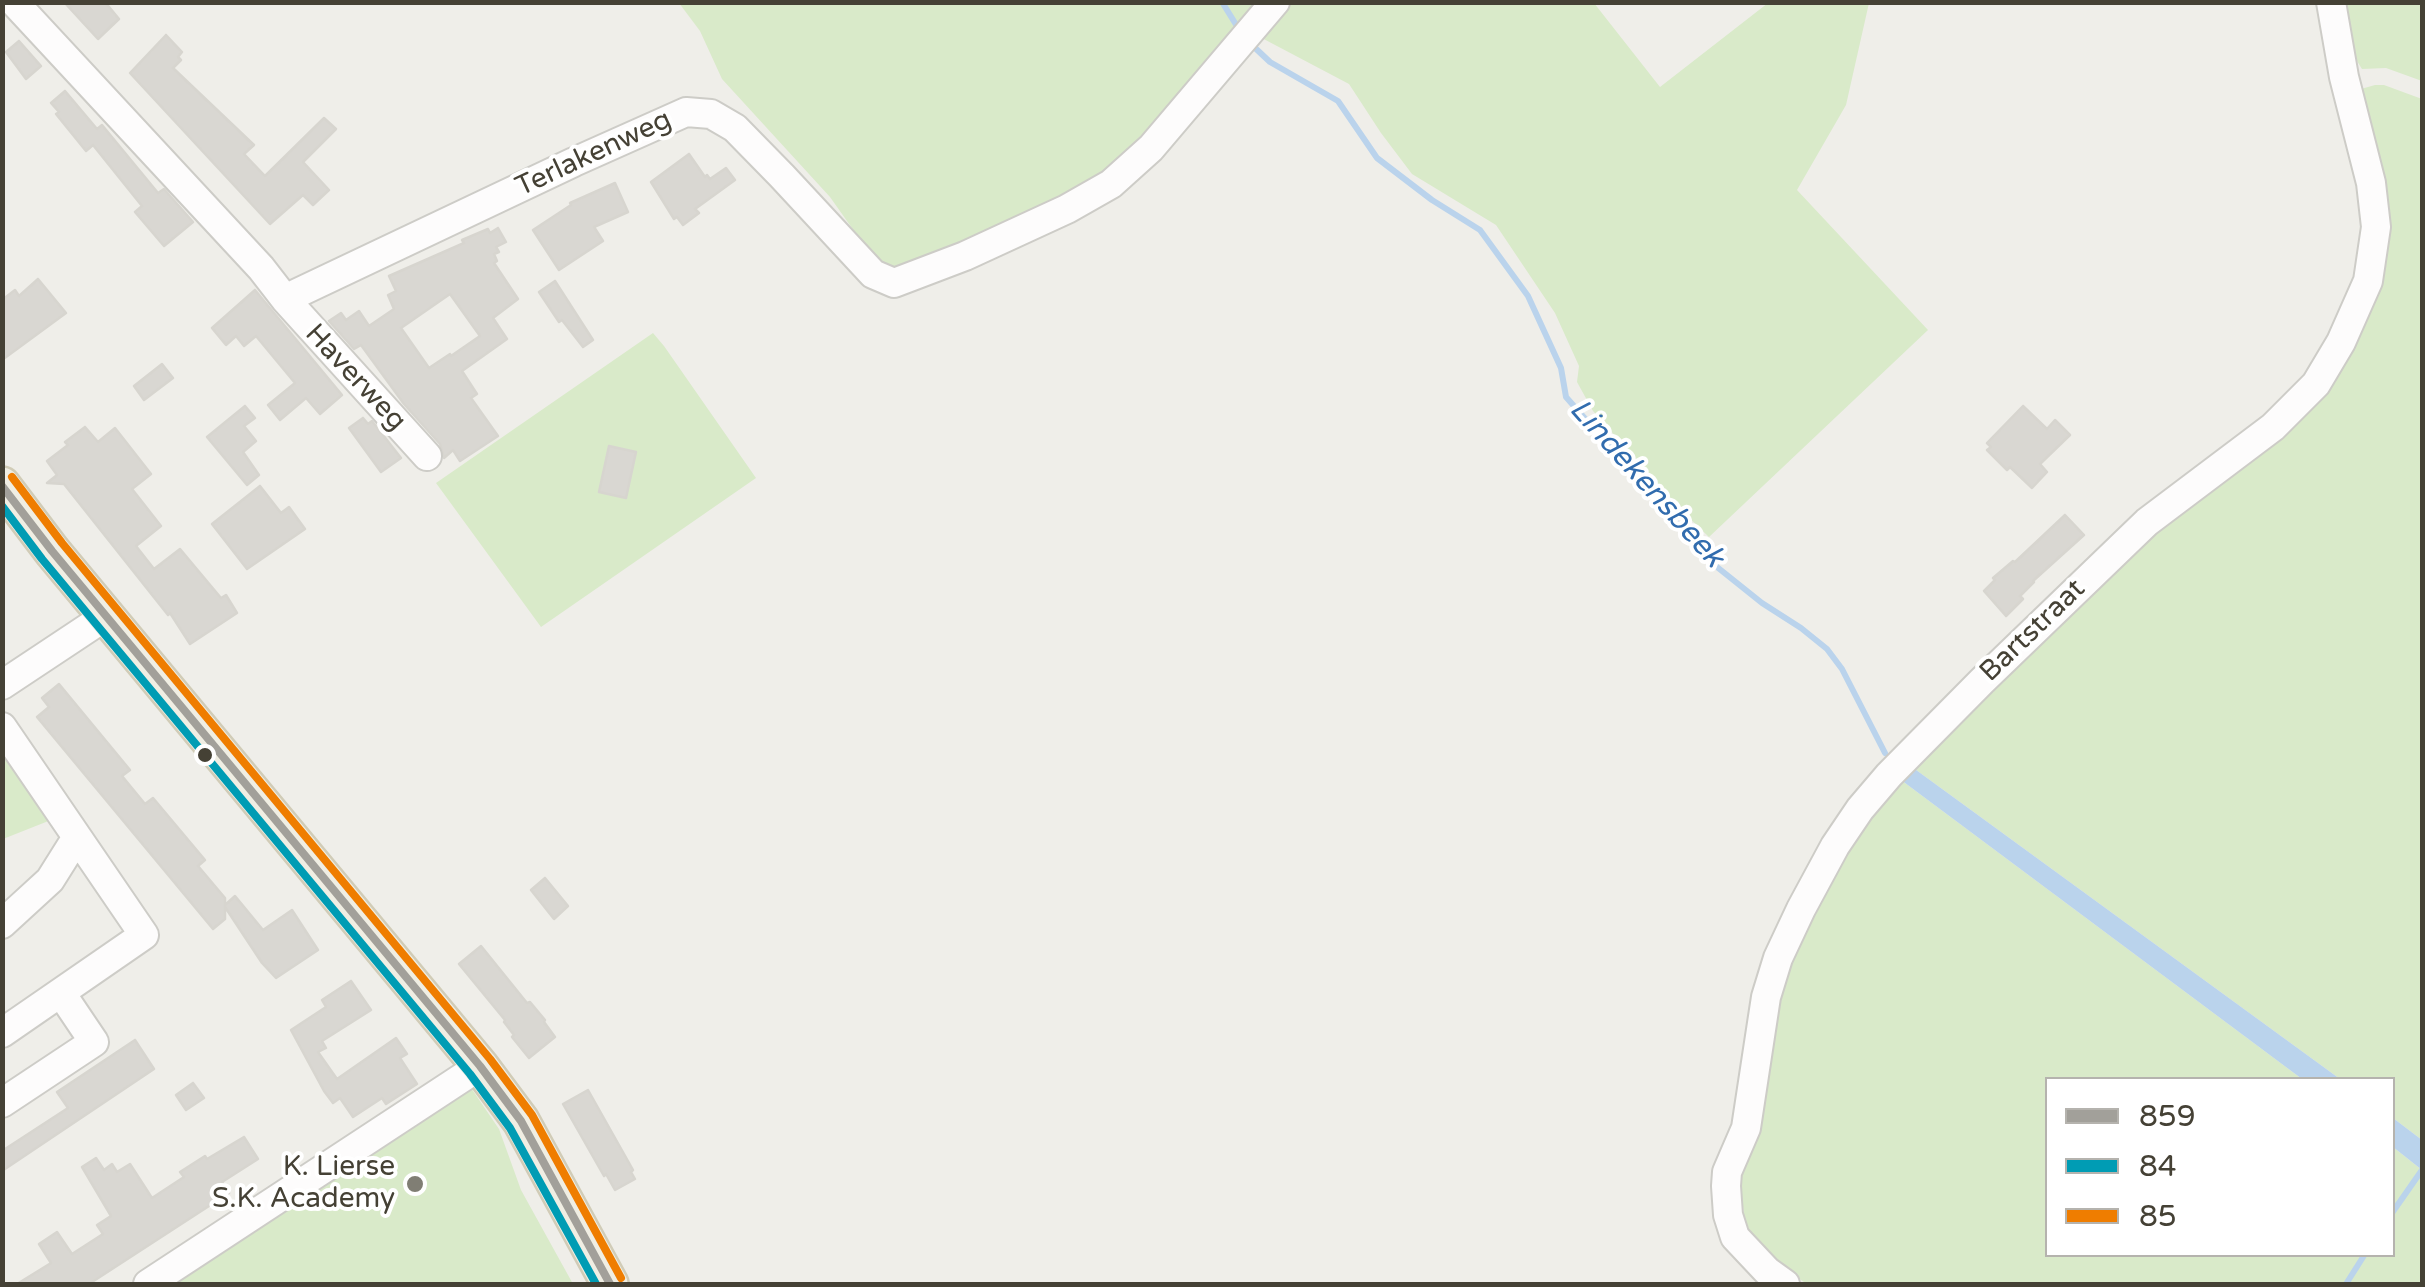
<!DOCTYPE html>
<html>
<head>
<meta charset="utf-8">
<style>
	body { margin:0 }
	#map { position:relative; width:2425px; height:1287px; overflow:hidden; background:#efeee9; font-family:"Varela Round",sans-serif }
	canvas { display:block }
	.frame { position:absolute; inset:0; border:5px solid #454135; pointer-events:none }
	.legend { position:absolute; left:2045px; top:1077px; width:350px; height:180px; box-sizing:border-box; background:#fff; border:2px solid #b5b3ae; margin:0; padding:12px 18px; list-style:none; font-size:30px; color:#454135 }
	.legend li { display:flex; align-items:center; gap:20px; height:50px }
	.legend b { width:50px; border:2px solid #b5b3ae }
</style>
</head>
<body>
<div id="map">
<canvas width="2425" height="1287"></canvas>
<div class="frame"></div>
<ul class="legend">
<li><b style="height:12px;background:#a2a09a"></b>859</li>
<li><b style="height:12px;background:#009cb4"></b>84</li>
<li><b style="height:12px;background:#ef7d00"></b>85</li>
</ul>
</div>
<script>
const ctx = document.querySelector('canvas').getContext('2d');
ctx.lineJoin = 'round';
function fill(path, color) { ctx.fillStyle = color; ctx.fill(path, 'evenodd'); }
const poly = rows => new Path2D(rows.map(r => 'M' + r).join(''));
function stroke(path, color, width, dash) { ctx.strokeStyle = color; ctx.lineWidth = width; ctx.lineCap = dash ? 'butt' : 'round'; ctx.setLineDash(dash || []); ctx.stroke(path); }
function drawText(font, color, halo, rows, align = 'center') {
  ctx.font = font + ' "Varela Round",sans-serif'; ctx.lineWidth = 8; ctx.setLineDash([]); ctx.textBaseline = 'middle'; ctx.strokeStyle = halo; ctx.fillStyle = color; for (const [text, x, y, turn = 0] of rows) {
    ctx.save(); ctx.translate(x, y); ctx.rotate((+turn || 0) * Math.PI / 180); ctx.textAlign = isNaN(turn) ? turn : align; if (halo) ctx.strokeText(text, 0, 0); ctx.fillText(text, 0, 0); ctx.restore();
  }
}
const green = poly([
	[679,3,1263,3,1105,179,1064,201,895,268,876,262,830,197,722,79,700,31],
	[1284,3,1594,3,1660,87,1768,3,1869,3,1846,105,1797,190,1928,330,1709,537,1684,513,1593,411,1577,382,1579,366,1555,313,1496,225,1412,174,1381,133,1349,84,1258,36],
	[2346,3,2422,3,2422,81,2386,68,2362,69,2355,58],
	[2375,85,2384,85,2422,99,2422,1140,2393,1118,2392,1080,2340,1079,1912,767,2150,532,2325,388,2385,188,2361,89],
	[653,333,664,346,756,478,541,627,436,483],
	[2,750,51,820,3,839,2,839],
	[1901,780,2302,1079,2048,1080,2048,1254,2392,1254,2393,1147,2422,1170,2422,1284,1807,1284,1771,1260,1745,1223,1740,1181,1753,1138,1780,985,1824,885,1858,827],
	[469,1085,499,1129,521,1190,573,1284,159,1284]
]);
const water = poly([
	[1912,767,2340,1079,2302,1079,1901,780],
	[2393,1118,2422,1140,2422,1170,2393,1147]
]);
const stream = poly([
	[1222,2,1240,31],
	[1253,46,1270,62,1338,101,1377,158,1432,200,1480,230,1528,296,1561,368,1566,397,1712,563,1762,603,1801,628,1827,649,1842,669,1885,753],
	[2392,1213,2422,1170],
	[2346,1284,2365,1254]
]);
const building = poly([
	[64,2,105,2,119,19,98,39,64,2],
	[166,35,182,52,178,57,181,60,173,68,254,145,244,154,265,176,324,118,336,129,303,162,329,190,313,205,303,195,270,224,130,73,166,35],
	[19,41,41,66,26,79,6,52,19,41],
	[65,91,97,129,102,125,158,193,164,189,193,222,164,246,135,212,142,206,93,145,86,151,56,114,59,112,51,103,65,91],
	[689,154,705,177,707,175,710,179,726,168,735,180,695,209,699,213,683,225,677,217,674,219,651,182,689,154],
	[615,183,628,212,594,227,603,241,559,270,533,230,571,205,570,203,615,183],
	[498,228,506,242,496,247,499,252,494,254,497,261,494,263,518,299,493,318,507,339,462,371,477,394,471,398,498,436,460,461,453,450,444,458,440,444,404,404,361,345,354,349,329,321,341,313,346,320,359,311,369,326,394,309,388,295,396,291,389,276,464,243,462,240,488,229,490,233,498,228],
	[450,294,480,336,451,356,450,354,429,368,401,328,450,294],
	[38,279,66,313,2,360,2,300,15,290,19,296,38,279],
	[555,281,593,340,583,347,562,320,559,322,539,292,555,281],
	[255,290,342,395,320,414,306,398,280,420,268,405,295,383,256,336,244,346,236,336,226,345,212,328,255,290],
	[162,364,173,378,144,400,134,386,162,364],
	[245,406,255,418,244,426,256,441,243,452,259,475,247,485,207,437,245,406],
	[2023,406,2047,429,2055,420,2070,435,2040,464,2047,472,2032,488,2010,467,2007,470,1987,450,1991,447,1987,443,2023,406],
	[363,418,368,424,372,421,401,458,381,472,349,428,363,418],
	[85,427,98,442,115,428,151,474,132,489,161,526,136,546,154,569,180,549,221,598,226,595,237,613,190,644,170,613,168,615,64,484,47,483,57,475,47,461,68,445,65,442,85,427],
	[609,446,636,452,626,498,599,492,609,446],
	[260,486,281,513,289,507,305,529,247,569,212,524,260,486],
	[2065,515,2084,535,2033,581,2034,582,2020,596,2023,599,2006,616,1984,591,1995,580,1993,578,2013,561,2015,562,2065,515],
	[59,684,130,770,122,776,145,804,153,798,205,860,198,866,225,898,225,905,235,896,263,930,292,910,318,950,276,978,262,963,225,907,225,919,213,929,37,717,49,707,42,698,59,684],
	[545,878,568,906,554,919,531,890,545,878],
	[481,946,527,1003,530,1002,545,1020,544,1022,555,1037,529,1058,512,1037,514,1035,504,1022,505,1020,459,964,481,946],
	[351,981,371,1010,322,1041,326,1048,318,1052,337,1079,396,1038,407,1054,400,1058,417,1084,386,1104,382,1098,353,1117,340,1098,333,1103,324,1091,291,1030,326,1007,322,1000,351,981],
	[135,1040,154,1069,2,1171,2,1151,68,1108,57,1092,135,1040],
	[193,1083,204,1098,186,1110,176,1095,193,1083],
	[588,1090,633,1170,631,1172,635,1179,615,1190,606,1174,604,1176,563,1104,588,1090],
	[244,1137,258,1159,222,1182,229,1193,89,1284,17,1284,51,1263,39,1244,57,1232,72,1254,103,1234,97,1225,111,1216,82,1167,96,1158,104,1170,112,1164,117,1172,130,1164,152,1198,184,1177,180,1172,205,1156,207,1159,244,1137]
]);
const minor = poly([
	[14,2,261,268,285,299,574,162,686,112,711,114,735,128,782,176,873,274,894,283,965,256,1067,209,1111,184,1151,148,1275,2],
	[285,299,427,456],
	[2,685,106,616],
	[2,727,144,935,2,1033],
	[2,924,50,880,77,837],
	[2,1103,94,1042,61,993],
	[148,1284,480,1066],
	[1785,1284,1767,1271,1735,1237,1728,1215,1726,1186,1727,1172,1746,1128,1766,997,1778,958,1801,909,1835,846,1860,809,1889,775,1982,681,2147,522,2273,427,2316,384,2341,342,2368,281,2376,227,2371,183,2344,77,2331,2]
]);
const major = poly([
	[2,485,52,551,480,1066,521,1121,610,1284]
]);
const bus1 = poly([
	[2,486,52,551,480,1066,521,1121,610,1284]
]);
const bus2 = poly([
	[2,506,42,559,470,1074,510,1128,596,1284]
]);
const bus3 = poly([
	[12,477,62,543,490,1059,532,1115,621,1278]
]);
const markers = [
	[205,755,9,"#454135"],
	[415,1184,10,"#807e74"]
];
const streetNames = [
	["Terlakenweg",594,154,-25],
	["Haverweg",355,378,47],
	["Bartstraat",2033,631,-44]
];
const poiNames = [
	["K. Lierse",395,1168],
	["S.K. Academy",395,1200]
];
const waterNames = [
	["Lindekensbeek",1646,484,48]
];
fill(green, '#d9eac9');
fill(water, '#bad3ec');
stroke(stream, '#bad3ec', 6);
fill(building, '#d9d7d2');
stroke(building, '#d7d5cf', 2.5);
stroke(minor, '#cdccc7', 32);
stroke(major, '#d1ccb7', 40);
stroke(minor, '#fdfcfc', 28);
stroke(major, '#f0eee3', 35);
stroke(bus1, '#a2a09a', 8);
stroke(bus2, '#009cb4', 8);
stroke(bus3, '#ef7d00', 8);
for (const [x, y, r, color] of markers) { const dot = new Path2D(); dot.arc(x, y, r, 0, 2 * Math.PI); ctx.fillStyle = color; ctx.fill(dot); stroke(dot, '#fff', 4); }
drawText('28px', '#454135', '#fff', streetNames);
drawText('28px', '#454135', '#fff', poiNames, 'right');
drawText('italic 30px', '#316cae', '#fff', waterNames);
</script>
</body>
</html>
